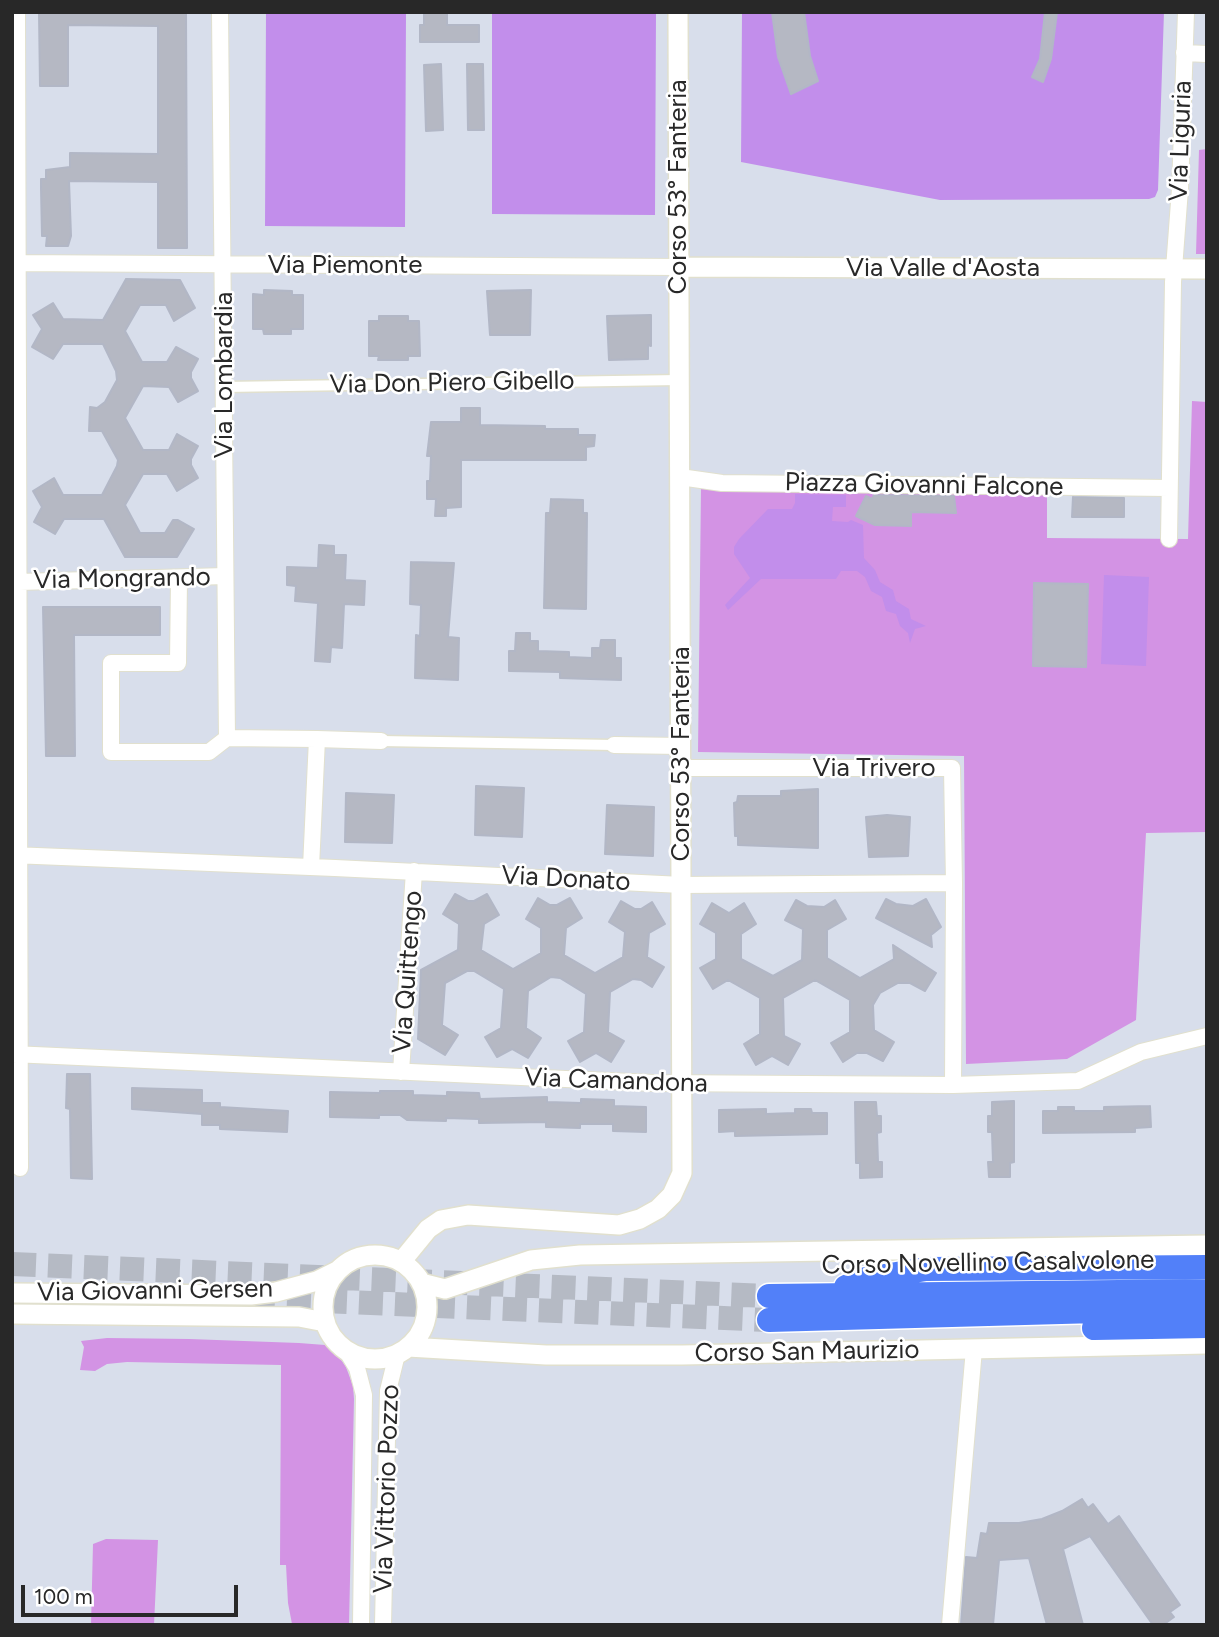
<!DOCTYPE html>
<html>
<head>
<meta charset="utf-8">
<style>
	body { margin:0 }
	#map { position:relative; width:1219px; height:1637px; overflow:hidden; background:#d8deeb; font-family:Figtree,sans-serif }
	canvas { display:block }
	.frame { position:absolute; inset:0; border:14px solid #282828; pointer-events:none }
	.scale { position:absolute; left:21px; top:1585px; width:217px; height:32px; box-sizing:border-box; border:4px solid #282828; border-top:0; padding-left:9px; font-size:21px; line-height:24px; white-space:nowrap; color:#282828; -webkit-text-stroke:5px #fff; paint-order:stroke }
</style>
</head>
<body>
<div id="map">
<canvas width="1219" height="1637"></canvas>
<div class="frame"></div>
<div class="scale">100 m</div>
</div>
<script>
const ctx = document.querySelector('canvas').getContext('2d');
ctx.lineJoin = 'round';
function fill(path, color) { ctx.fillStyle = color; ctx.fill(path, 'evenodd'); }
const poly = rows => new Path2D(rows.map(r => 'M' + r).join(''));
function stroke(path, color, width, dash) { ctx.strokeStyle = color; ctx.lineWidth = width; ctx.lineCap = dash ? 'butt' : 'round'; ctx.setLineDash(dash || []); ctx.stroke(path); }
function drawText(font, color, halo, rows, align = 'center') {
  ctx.font = font + ' Figtree,sans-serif'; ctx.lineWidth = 5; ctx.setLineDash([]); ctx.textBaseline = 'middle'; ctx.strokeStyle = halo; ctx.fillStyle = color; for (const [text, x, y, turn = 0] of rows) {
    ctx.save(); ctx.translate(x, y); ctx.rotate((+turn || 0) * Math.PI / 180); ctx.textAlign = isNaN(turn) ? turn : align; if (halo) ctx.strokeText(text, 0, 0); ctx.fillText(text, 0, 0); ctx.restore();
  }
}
const green = poly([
	[1207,149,1207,254,1196,254,1199,150],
	[1192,401,1207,402,1207,832,1146,833,1136,1020,1067,1059,966,1064,964,756,698,752,701,488,1047,492,1047,538,1188,539],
	[107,1338,189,1339,299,1343,325,1345,335,1351,346,1367,353,1386,354,1399,349,1625,292,1624,288,1603,286,1565,280,1565,281,1365,127,1362,107,1364,95,1371,80,1370,84,1347,81,1341],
	[106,1539,158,1540,154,1625,91,1625,93,1544]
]);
const pitch = poly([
	[266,12,406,12,405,227,265,226],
	[492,12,656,12,655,215,492,214],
	[742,12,1164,12,1158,190,1155,197,1149,199,940,200,741,162],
	[795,494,846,495,846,507,833,507,832,521,848,522,851,520,863,525,864,558,875,570,880,582,893,590,896,601,909,609,911,619,926,626,915,629,910,643,908,633,900,626,896,614,886,611,882,597,871,591,865,577,857,571,841,571,836,579,761,579,728,610,725,605,750,578,734,554,734,547,739,539,768,509,792,509,795,503],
	[1104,575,1149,577,1146,666,1101,664]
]);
const building = poly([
	[39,12,186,12,187,248,158,248,158,182,69,181,71,236,68,246,46,246,47,236,42,236,41,188,41,179,46,179,46,170,70,167,70,153,158,154,158,26,68,25,68,86,40,86,39,12],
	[424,12,447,12,447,25,479,25,479,42,420,42,420,25,424,25,424,12],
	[772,12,804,12,810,56,818,81,791,94,778,57,772,12],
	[1045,12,1057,12,1051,59,1043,82,1032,77,1040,59,1045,12],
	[441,64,443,130,426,131,424,65,441,64],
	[467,64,483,64,484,130,468,130,467,64],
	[126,279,180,280,195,308,174,321,166,305,140,305,125,331,142,362,167,362,176,347,198,359,191,372,191,378,198,391,178,402,169,387,143,386,125,418,143,450,169,450,177,434,198,446,191,459,191,465,198,478,177,491,167,474,143,474,125,505,140,533,165,533,173,520,178,520,194,529,177,557,125,557,104,519,64,519,55,534,34,522,42,507,33,491,54,478,63,495,102,495,117,466,118,460,102,431,89,431,90,407,97,408,105,402,117,380,116,371,103,344,63,344,53,359,32,347,42,329,33,315,53,303,63,319,103,320,126,279],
	[264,290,292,291,292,295,303,295,303,329,291,329,291,334,264,334,263,329,253,329,253,294,264,295,264,290],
	[531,290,530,335,490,335,487,291,531,290],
	[651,315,651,346,648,345,648,359,609,360,607,316,651,315],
	[379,316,408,316,408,321,419,321,420,356,408,356,408,360,378,360,379,356,369,356,369,321,379,321,379,316],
	[461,408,480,408,480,425,545,426,545,429,578,429,578,435,595,435,594,446,586,447,586,460,461,460,461,507,446,508,446,516,435,516,436,499,427,499,427,481,430,481,431,456,427,456,431,422,461,422,461,408],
	[874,495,954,496,956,513,911,512,911,526,875,525,856,516,866,496,872,499,874,495],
	[1073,497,1124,498,1124,517,1072,517,1073,497],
	[551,499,583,500,583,513,587,513,586,609,544,608,546,513,550,513,551,499],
	[319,545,334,546,334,555,346,555,345,580,365,581,364,605,344,604,342,648,331,647,330,662,315,661,318,603,295,601,296,586,287,585,287,567,318,568,319,545],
	[411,562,454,563,448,637,459,638,458,680,415,678,416,635,420,636,421,605,410,604,411,562],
	[1034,583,1088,584,1086,667,1033,666,1034,583],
	[43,607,160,607,160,635,74,635,75,756,46,756,43,607],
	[516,633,530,633,530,641,538,641,538,651,569,652,569,657,592,658,592,648,600,648,601,640,615,640,615,658,621,658,621,680,560,678,560,672,509,671,509,651,515,651,516,633],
	[476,786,524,788,522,837,475,835,476,786],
	[818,789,818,848,738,845,738,836,735,836,734,803,737,802,738,796,781,796,781,791,818,789],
	[346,793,394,795,392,843,345,842,346,793],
	[607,805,654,807,653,856,605,854,607,805],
	[887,815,910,817,908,856,869,857,866,817,887,815],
	[455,894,468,901,474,901,487,894,499,915,484,924,481,950,513,969,541,953,541,928,526,919,538,898,550,905,557,905,570,898,582,918,566,928,564,955,595,973,623,957,625,932,609,922,621,901,635,909,641,909,652,902,665,924,649,933,647,957,664,967,652,987,641,980,633,979,610,992,608,1032,624,1041,611,1062,596,1053,580,1062,568,1041,584,1032,586,994,560,978,551,977,528,991,526,1028,541,1038,528,1058,512,1049,497,1057,485,1037,501,1028,504,989,474,971,467,971,445,983,442,1025,458,1035,445,1055,418,1039,421,970,458,950,459,924,443,914,455,894],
	[886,899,896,904,913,906,926,899,941,927,931,935,932,947,876,918,886,899],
	[796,900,807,906,824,907,835,900,846,919,827,930,827,958,860,978,894,959,893,945,936,973,925,991,910,983,898,983,880,993,873,1005,874,1030,894,1042,883,1061,867,1053,857,1053,843,1062,831,1043,850,1032,850,1000,815,980,783,998,784,1036,800,1044,788,1065,772,1056,756,1065,744,1044,760,1034,760,998,728,980,713,989,700,968,716,959,716,933,700,924,712,903,729,913,744,903,756,924,741,934,741,959,773,976,802,960,803,929,785,920,796,900],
	[67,1074,90,1074,92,1179,71,1178,70,1109,66,1108,67,1074],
	[132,1088,202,1090,202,1103,220,1103,220,1107,288,1111,287,1132,220,1129,220,1125,202,1125,202,1114,132,1109,132,1088],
	[380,1091,413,1091,413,1095,447,1096,447,1092,479,1093,480,1099,547,1097,547,1102,581,1103,581,1099,614,1100,614,1106,646,1107,646,1132,613,1131,613,1124,580,1124,580,1128,546,1127,546,1122,479,1123,479,1119,446,1118,446,1121,407,1120,400,1115,379,1115,379,1118,330,1117,330,1092,380,1093,380,1091],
	[1014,1101,1014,1162,1010,1163,1010,1177,989,1177,988,1162,993,1162,992,1132,988,1132,988,1116,992,1116,992,1102,1014,1101],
	[855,1102,876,1102,877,1116,881,1116,881,1132,877,1133,878,1162,882,1162,882,1177,860,1178,860,1163,856,1163,855,1102],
	[1150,1106,1151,1127,1135,1128,1135,1132,1043,1133,1043,1111,1058,1111,1058,1107,1074,1107,1074,1111,1104,1111,1104,1107,1150,1106],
	[766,1109,766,1114,795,1113,795,1109,811,1109,812,1113,827,1113,827,1134,735,1136,735,1131,719,1132,719,1110,766,1109],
	[1082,1499,1088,1508,1093,1504,1108,1524,1119,1516,1180,1605,1170,1612,1174,1617,1163,1625,1153,1625,1090,1536,1063,1549,1083,1625,1047,1625,1029,1558,999,1560,993,1625,961,1625,966,1557,977,1558,981,1533,987,1534,989,1523,1019,1523,1042,1519,1062,1511,1082,1499]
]);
const trunkTunnel = poly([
	[12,1264,769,1296],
	[251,1298,769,1320]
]);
const pedestrian = poly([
	[224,387,679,380],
	[381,741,614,745]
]);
const minor = poly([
	[17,12,20,1168],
	[220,12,227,738,317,739,311,867],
	[1184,53,1207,54],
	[12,263,679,267],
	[680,477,722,483,1169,488],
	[1169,539,1173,282,1180,189,1186,12],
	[179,579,178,663,111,663,111,752,209,752,227,738],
	[19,582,225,576],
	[317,739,381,741],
	[614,745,681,746],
	[681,768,952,768,954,883],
	[12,855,335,868,682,885,954,883,953,1085],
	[12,1054,654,1083,953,1085,1078,1081,1141,1052,1207,1036],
	[401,1072,414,871],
	[346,1350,357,1368,364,1395,361,1625],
	[383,1625,388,1391,397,1354],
	[950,1625,974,1349]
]);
const tertiary = poly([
	[679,267,1207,269],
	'323 1307a52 52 0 1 1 104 0a52 52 0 1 1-104 0Z',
	[401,1262,428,1229,441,1220,468,1215,619,1225,640,1219,658,1209,672,1195,682,1173,678,12],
	[421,1283,445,1289,531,1260,580,1255,1207,1245],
	[12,1293,251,1295,276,1292,317,1281,337,1271],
	[12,1314,299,1317,325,1322],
	[408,1347,546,1355,682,1355,1207,1344]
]);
const trunk = poly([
	[846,1287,860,1280,926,1269,1207,1267],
	[769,1296,1207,1291],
	[769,1320,1207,1308],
	[1094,1328,1207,1326]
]);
const streetNames = [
	["Via Liguria",1181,141,-88],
	["Corso 53° Fanteria",678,187,-90],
	["Via Piemonte",345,265],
	["Via Valle d'Aosta",943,268],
	["Via Lombardia",224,375,-90],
	["Via Don Piero Gibello",452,383,-1],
	["Piazza Giovanni Falcone",924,485,1],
	["Via Mongrando",122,579,-1],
	["Corso 53° Fanteria",681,754,-90],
	["Via Trivero",874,768],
	["Via Donato",566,879,3],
	["Via Quittengo",408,972,-86],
	["Via Camandona",616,1081,2],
	["Corso Novellino Casalvolone",988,1263,-1],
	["Via Giovanni Gersen",155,1291,-1],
	["Corso San Maurizio",807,1352,-1],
	["Via Vittorio Pozzo",387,1489,-88]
];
fill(green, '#d393e4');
fill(pitch, '#c28eeb');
fill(building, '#b5b8c3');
stroke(building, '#b2b7c6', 2);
stroke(trunkTunnel, '#b5bac4', 24, [24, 12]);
stroke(pedestrian, '#e1e0ce', 13);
stroke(minor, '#e1e0ce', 18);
stroke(tertiary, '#e1e0ce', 22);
stroke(trunk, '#fff', 27);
stroke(pedestrian, '#fff', 10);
stroke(minor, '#fff', 16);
stroke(tertiary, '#fff', 19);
stroke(trunk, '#5280f9', 24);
drawText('26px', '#282828', '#fff', streetNames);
</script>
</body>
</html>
